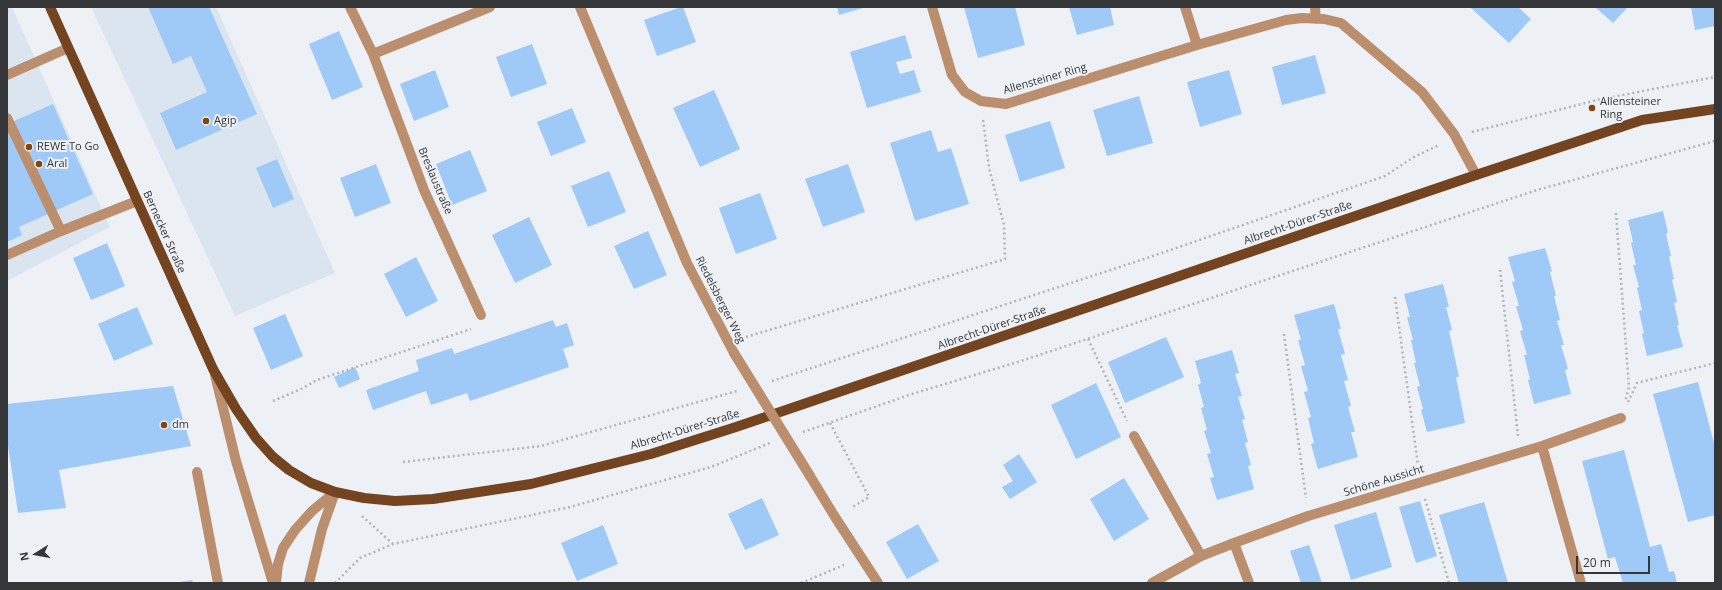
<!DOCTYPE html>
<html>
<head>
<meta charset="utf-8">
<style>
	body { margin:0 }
	#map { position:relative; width:1722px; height:590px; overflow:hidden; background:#edf1f6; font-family:"Open Sans",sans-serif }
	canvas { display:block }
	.frame { position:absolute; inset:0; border:8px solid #353638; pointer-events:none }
	.north { position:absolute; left:16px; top:534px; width:40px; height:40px; -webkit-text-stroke:3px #edf1f6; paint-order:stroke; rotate:259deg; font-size:11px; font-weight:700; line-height:16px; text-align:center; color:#353638 }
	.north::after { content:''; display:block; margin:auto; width:14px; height:18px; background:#353638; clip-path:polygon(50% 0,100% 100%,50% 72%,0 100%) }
	.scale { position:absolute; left:1576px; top:556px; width:74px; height:18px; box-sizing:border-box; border:2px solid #353638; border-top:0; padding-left:5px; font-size:12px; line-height:14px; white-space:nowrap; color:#353638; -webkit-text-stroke:3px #edf1f6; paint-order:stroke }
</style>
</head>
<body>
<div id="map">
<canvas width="1722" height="590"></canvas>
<div class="frame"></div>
<div class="north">N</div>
<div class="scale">20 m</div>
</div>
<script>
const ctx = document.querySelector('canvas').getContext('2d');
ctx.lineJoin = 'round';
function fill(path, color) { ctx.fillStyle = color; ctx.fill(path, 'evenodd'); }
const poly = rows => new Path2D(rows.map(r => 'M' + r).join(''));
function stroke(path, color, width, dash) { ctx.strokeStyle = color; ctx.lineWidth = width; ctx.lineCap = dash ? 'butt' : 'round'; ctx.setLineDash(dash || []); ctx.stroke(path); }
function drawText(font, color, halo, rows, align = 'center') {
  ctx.font = font + ' "Open Sans",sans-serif'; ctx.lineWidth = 4; ctx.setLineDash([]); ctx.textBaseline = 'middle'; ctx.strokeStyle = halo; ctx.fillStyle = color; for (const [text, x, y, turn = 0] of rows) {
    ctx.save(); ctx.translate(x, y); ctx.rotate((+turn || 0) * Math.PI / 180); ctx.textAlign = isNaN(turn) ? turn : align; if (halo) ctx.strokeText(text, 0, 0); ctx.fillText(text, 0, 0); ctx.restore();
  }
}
const built = poly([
	[7,7,12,7,110,227,7,281],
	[91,7,216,7,335,273,235,316]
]);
const building = poly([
	[148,7,209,7,257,114,176,150,160,113,207,92,191,56,173,64],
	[681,7,683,7,696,42,657,56,644,20],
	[837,7,866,7,839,15],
	[964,7,1015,7,1025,45,978,58],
	[1069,7,1110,7,1114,25,1077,35],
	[1470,7,1518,7,1531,19,1509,43],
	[1595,7,1628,7,1613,23],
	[1691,7,1715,7,1715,26,1695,30],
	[339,31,363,87,332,100,309,44],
	[905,35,912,58,896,62,900,74,914,70,921,92,867,108,850,52],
	[532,44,547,84,511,97,496,57],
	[1315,55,1326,93,1282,105,1272,67],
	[435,70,449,107,414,121,400,84],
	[1229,70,1242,114,1200,127,1187,82],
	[714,90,740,149,700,167,673,108],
	[1139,96,1153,143,1107,156,1093,110],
	[53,104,93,194,19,227,22,235,7,242,7,124],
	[572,108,586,142,551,156,537,122],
	[1050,121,1065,168,1020,182,1005,135],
	[931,130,938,152,951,148,969,204,915,221,890,143],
	[470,150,487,191,452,205,436,164],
	[277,159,294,199,273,208,256,168],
	[376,164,391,203,355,217,340,178],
	[848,164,865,212,823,227,805,179],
	[609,171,626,212,588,227,571,186],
	[760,193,777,239,736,254,719,208],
	[1663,211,1668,233,1666,234,1671,256,1669,257,1674,279,1672,280,1677,302,1674,303,1679,325,1677,325,1683,347,1647,356,1642,334,1644,333,1639,311,1642,310,1637,288,1639,287,1633,265,1636,265,1631,243,1633,242,1628,220],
	[529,217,552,265,515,283,492,235],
	[648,231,667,275,634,289,614,246],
	[107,243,125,286,91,300,73,258],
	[1545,248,1552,271,1550,272,1556,296,1554,296,1560,320,1557,321,1564,345,1561,345,1568,369,1565,370,1571,394,1534,404,1528,380,1530,379,1524,355,1527,355,1520,331,1523,330,1516,306,1519,306,1512,282,1515,281,1508,257],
	[416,257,438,301,406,317,384,274],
	[1443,284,1449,307,1446,307,1452,330,1449,331,1459,377,1456,377,1465,423,1427,432,1421,410,1423,409,1417,387,1420,386,1414,363,1416,363,1411,340,1413,340,1407,317,1410,317,1404,294],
	[1334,304,1341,329,1338,329,1345,354,1341,355,1348,380,1344,381,1351,406,1348,407,1355,432,1351,432,1358,457,1318,469,1311,444,1314,443,1308,418,1311,417,1304,392,1308,391,1301,366,1305,365,1298,340,1301,340,1294,315],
	[137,307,153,344,114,361,98,324],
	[285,314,303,356,271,370,253,328],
	[553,320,556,327,567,323,574,345,563,349,569,367,470,401,467,393,431,405,426,391,373,410,366,390,419,371,416,360,452,348,454,354],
	[1166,337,1184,377,1125,403,1108,362],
	[1232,350,1239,373,1235,374,1242,396,1238,397,1245,419,1242,420,1248,442,1245,443,1251,465,1248,466,1254,489,1217,500,1210,478,1214,477,1207,454,1211,453,1204,431,1207,430,1201,408,1204,407,1198,385,1201,383,1195,361],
	[355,367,360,379,339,388,334,377],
	[1698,382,1715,447,1715,515,1688,522,1653,394],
	[1096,383,1121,437,1076,459,1051,405],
	[173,386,191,446,59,470,66,508,18,513,7,439,7,404],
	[1624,450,1650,547,1661,544,1669,572,1674,571,1677,583,1623,583,1615,557,1608,559,1582,461],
	[1019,454,1037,482,1010,499,1002,487,1013,481,1003,465],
	[1124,478,1149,519,1114,541,1090,499],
	[762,498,779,535,745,550,728,514],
	[1420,501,1437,556,1416,563,1399,507],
	[1484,502,1508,583,1459,583,1439,515],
	[1376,512,1392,567,1351,580,1334,525],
	[918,524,939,561,907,579,886,542],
	[603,525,618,564,577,581,561,543],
	[1309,545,1322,583,1301,583,1290,551],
	[192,580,193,583,179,583,179,582]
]);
const path = poly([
	[1472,132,1597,100,1715,77],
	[1616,213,1629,387,1625,402],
	[1500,270,1518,436],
	[1395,297,1418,465],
	[1284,334,1306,498],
	[746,337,1005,259,1004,225,989,168,983,119],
	[1088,339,1127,421],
	[772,381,1147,258,1385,176,1414,157,1439,145],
	[273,401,303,388,317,380,471,329],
	[1628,402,1637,383,1715,363],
	[830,423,869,497,851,508],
	[803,432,912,394,1021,361,1537,190,1715,141],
	[403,462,541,446,737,391],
	[1425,499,1449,583],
	[362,516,393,544],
	[335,583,360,558,393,544,570,507,711,467,770,443],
	[801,583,844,565]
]);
const minor = poly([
	[350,7,373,54,424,190,481,315],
	[580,7,687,263,734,353],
	[932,7,952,75,965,92,981,101,1006,104,1197,45,1286,20,1302,18,1324,19,1341,23,1422,92,1454,134,1476,175],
	[1185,7,1197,45],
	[1315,7,1316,19],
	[373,54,490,7],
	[7,75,68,48],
	[7,118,61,231],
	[7,255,61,231,137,201],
	[215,375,236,461,273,583],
	[1134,436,1201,556],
	[1542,446,1581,583],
	[197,472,218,583],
	[810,476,835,517,878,583],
	[1234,543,1249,583],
	[276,583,278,564,283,548,295,530,312,511,335,492],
	[309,583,322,529,334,495],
	[1152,583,1201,556,1234,543,1308,516,1542,446,1621,418]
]);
const major = poly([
	[50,7,213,369,236,409,256,438,273,457,289,470,311,483,335,492,364,498,395,501,433,499,531,484,651,454,736,427,1476,175,1642,120,1715,109]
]);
const minorBridge = poly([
	[734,353,810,476]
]);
const markers = [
	[1592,108,4,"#844506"],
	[206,121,4,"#844506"],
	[29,147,4,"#844506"],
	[39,164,4,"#844506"],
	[164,425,4,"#844506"]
];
const streetNames = [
	["Allensteiner Ring",1045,79,-16],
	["Breslaustraße",435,181,67],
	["Albrecht-Dürer-Straße",1298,223,-19],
	["Bernecker Straße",164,232,66],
	["Riedelsberger Weg",720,300,63],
	["Albrecht-Dürer-Straße",992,328,-19],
	["Albrecht-Dürer-Straße",685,430,-17],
	["Schöne Aussicht",1384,481,-17]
];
const poiNames = [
	["Allensteiner",1600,102],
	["Ring",1600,115],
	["Agip",214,121],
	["REWE To Go",37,147],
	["Aral",47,164],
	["dm",172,425]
];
fill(built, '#dbe5f0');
fill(building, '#9fcaf8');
stroke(path, '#b1b4b8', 2.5, [2, 3]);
stroke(minor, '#bb8e6d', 10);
stroke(major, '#73441f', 10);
stroke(minorBridge, '#bb8e6d', 10);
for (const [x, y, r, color] of markers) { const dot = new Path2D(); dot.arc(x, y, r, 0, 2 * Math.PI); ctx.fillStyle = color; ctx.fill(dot); stroke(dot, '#edf1f6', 1.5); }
drawText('11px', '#353638', '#edf1f6', streetNames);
drawText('11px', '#353638', '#edf1f6', poiNames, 'left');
</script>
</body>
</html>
